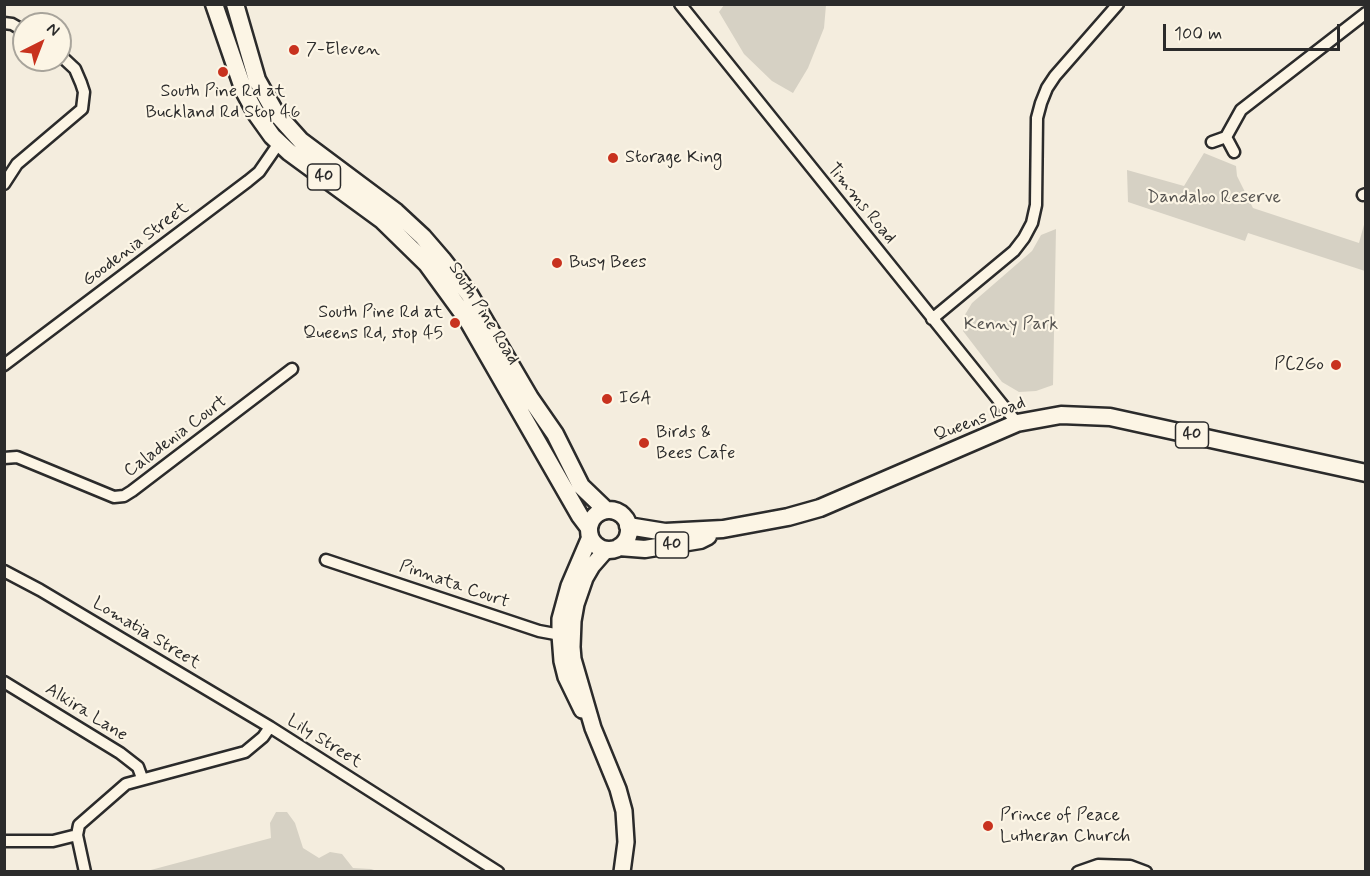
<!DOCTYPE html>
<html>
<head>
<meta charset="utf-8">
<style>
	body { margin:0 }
	#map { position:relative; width:1370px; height:876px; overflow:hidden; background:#f4edde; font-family:Mynerve,sans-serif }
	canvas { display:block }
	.frame { position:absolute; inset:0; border:6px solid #2b2b2b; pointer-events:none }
	.north { position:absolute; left:12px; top:12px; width:60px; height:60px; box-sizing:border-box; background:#fcf5e5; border:2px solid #a8a49b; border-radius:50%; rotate:42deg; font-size:16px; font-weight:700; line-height:24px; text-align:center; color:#2b2b2b }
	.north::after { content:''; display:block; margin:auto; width:21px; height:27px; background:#c8321e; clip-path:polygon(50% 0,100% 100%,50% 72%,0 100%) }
	.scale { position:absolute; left:1163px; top:24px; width:177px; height:27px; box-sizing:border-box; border:3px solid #2b2b2b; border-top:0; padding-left:8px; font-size:18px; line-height:21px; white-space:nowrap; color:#2b2b2b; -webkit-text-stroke:4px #fcf5e5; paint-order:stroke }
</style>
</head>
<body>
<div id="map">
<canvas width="1370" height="876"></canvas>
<div class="frame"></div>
<div class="north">N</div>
<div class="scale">100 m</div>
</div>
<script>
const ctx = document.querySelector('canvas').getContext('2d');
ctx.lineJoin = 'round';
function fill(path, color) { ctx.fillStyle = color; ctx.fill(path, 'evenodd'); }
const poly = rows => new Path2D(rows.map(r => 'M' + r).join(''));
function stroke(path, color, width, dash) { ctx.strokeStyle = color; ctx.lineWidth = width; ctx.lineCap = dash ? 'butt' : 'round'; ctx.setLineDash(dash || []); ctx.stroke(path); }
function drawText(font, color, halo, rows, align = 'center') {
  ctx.font = font + ' Mynerve,sans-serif'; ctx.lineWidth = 4.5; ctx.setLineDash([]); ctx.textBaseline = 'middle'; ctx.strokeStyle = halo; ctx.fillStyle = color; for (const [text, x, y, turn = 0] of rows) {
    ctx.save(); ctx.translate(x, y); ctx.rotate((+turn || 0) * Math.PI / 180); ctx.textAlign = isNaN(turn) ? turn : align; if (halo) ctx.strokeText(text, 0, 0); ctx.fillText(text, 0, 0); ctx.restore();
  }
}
const green = poly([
	[724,5,826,5,824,28,808,68,793,93,772,81,744,54,719,12],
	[1204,153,1236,166,1237,176,1253,208,1359,243,1365,221,1365,271,1248,233,1245,241,1128,202,1127,170,1184,186],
	[1056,229,1053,385,1036,391,1019,392,1002,382,963,331,963,318,972,303,1032,251,1041,235],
	[276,812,287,812,295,823,303,848,319,858,330,852,342,854,353,868,371,869,377,871,147,871,271,838,270,823]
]);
const street = poly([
	[680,4,1017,423],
	[4,23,12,24,24,31],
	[1226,137,1241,110,1366,13],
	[1212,142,1226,137,1234,152],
	[4,184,17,164,82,109,84,92,81,83,75,69,60,55],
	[1363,195,1366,194],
	[932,319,1014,251,1024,238,1032,223,1036,205,1037,118,1041,103,1047,88,1055,76,1118,4],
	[4,365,248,181,259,172,279,143],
	[4,458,17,457,114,497,124,496,132,491,292,369],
	[326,560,539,631,566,636],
	[4,571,40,590,270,727],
	[4,682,120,753,138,767,142,778],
	[4,841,53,841,77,835],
	[85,872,77,835,79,825,126,784,245,752,263,737,270,727,498,872],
	[1078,872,1098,865,1130,866,1146,872]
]);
const secondary = poly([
	[606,550,592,566,585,578,576,604,573,621,572,647,573,659,593,728,618,789,624,811,626,842,622,872],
	[582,710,566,677,562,661,560,635,560,619,569,586,590,537]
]);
const primary = poly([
	[214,4,244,91,257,115,272,136,289,152,382,220,427,264,467,319,580,516,589,528],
	[235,4,257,80,275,112,301,141,396,212,423,237,442,259,469,294,530,398,555,434,581,486,606,510],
	'589 530a20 20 0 1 1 40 0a20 20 0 1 1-40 0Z',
	[628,526,665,532,723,529,788,517,820,508,1017,423,1061,415,1110,417,1366,473],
	[619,547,645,549,700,540,708,536]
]);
const markers = [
	[294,50,6,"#c8321e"],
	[223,72,6,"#c8321e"],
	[613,158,6,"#c8321e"],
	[557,263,6,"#c8321e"],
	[455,323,6,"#c8321e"],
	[1336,365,6,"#c8321e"],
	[607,399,6,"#c8321e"],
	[644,443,6,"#c8321e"],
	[988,826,6,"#c8321e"]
];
const shields = [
	[324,177,33],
	[1192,435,33],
	[672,545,33]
];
const shieldNames = [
	["40",324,177],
	["40",1192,435],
	["40",672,545]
];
const poiNames = [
	["7-Eleven",306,50],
	["South Pine Rd at",223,92,"center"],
	["Buckland Rd Stop 46",223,113,"center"],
	["Storage King",625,158],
	["Busy Bees",569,263],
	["South Pine Rd at",443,313,"right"],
	["Queens Rd, stop 45",443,334,"right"],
	["PC2Go",1324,365,"right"],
	["IGA",619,399],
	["Birds &",656,433],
	["Bees Cafe",656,454],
	["Prince of Peace",1000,816],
	["Lutheran Church",1000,837]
];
const parkNames = [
	["Dandaloo Reserve",1214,198],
	["Kenny Park",1011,325]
];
const streetNames = [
	["Timms Road",861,204,51],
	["Goodenia Street",136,245,-37],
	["South Pine Road",483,314,58],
	["Queens Road",980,420,-21],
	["Caladenia Court",176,437,-37],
	["Pinnata Court",454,585,19],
	["Lomatia Street",146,634,31],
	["Alkira Lane",86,713,32],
	["Lily Street",324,742,32]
];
fill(green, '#d6d1c4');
stroke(street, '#2b2b2b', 15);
stroke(secondary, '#2b2b2b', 20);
stroke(primary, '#2b2b2b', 21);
stroke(street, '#fcf5e5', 10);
stroke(secondary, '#fcf5e5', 15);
stroke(primary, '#fcf5e5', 16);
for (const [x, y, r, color] of markers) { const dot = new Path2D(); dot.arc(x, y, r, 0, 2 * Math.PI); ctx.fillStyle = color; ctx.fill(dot); stroke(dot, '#fcf5e5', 2); }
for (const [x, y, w] of shields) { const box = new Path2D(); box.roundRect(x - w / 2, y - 13, w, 26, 4.5); ctx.fillStyle = '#fcf5e5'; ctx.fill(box); stroke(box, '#2b2b2b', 1.5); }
drawText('bold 16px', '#2b2b2b', null, shieldNames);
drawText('18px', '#2b2b2b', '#fcf5e5', poiNames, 'left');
drawText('18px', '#565451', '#fcf5e5', parkNames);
drawText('18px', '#2b2b2b', '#fcf5e5', streetNames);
</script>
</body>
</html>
